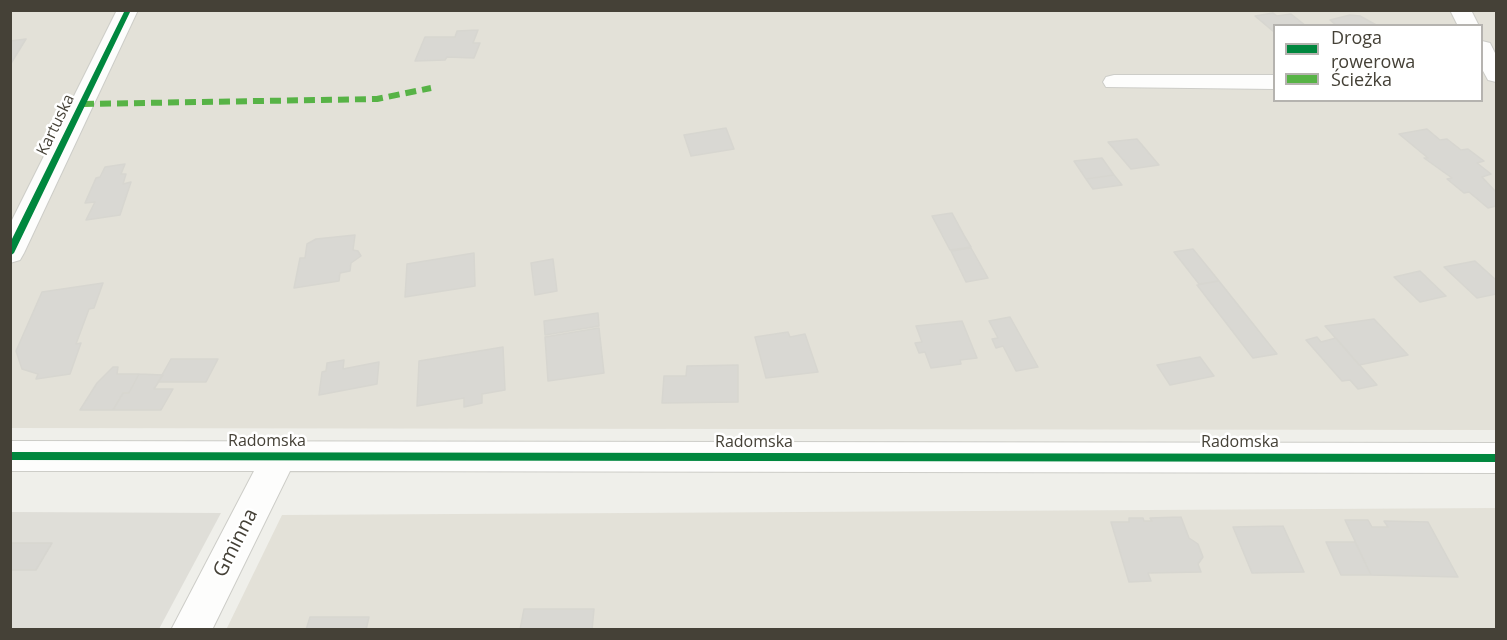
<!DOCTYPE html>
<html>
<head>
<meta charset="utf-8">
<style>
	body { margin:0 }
	#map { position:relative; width:1507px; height:640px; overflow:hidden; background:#efefea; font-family:"Open Sans",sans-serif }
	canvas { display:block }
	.frame { position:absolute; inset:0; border:12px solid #454137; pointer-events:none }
	.legend { position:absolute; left:1273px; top:24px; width:210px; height:78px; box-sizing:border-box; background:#fff; border:2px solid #b5b3af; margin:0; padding:8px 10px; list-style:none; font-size:18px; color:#454137 }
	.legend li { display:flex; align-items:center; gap:12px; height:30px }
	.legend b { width:30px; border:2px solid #b5b3af }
</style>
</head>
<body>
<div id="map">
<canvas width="1507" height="640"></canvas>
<div class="frame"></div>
<ul class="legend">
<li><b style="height:8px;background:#00873e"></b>Droga rowerowa</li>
<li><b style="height:8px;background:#57b346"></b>Ścieżka</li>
</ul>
</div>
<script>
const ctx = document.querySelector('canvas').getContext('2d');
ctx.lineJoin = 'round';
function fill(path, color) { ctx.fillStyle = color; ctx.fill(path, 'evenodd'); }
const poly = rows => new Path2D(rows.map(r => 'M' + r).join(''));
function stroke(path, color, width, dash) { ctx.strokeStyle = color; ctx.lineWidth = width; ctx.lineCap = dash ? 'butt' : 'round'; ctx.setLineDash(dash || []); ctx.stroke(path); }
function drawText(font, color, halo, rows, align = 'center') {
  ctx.font = font + ' "Open Sans",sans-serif'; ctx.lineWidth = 5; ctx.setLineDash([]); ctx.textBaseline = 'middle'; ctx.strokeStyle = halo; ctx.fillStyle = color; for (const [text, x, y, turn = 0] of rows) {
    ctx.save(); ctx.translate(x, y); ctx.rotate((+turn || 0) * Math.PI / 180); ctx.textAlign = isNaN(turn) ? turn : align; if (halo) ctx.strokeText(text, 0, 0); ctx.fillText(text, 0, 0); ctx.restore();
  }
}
const residential = poly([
	[11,11,1496,11,1496,430,11,428],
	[1274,26,1482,26,1482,100,1274,100],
	[1496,508,1496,629,226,630,282,515]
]);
const industrial = poly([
	[11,512,221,513,159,629,11,630]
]);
const building = poly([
	[1273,13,1277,16,1291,14,1306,26,1274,26,1274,32,1255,16,1273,13],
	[1350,15,1360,16,1378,26,1337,26,1330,20,1350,15],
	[478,30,473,43,480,43,474,58,447,57,445,60,415,61,425,37,455,37,457,31,478,30],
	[26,39,10,65,10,41,26,39],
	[726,128,734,149,691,156,684,135,726,128],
	[1427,129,1440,140,1447,139,1461,150,1468,149,1484,161,1477,163,1491,174,1482,177,1496,192,1496,206,1488,208,1469,192,1464,193,1447,179,1452,178,1424,158,1428,158,1399,134,1427,129],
	[1137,139,1159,165,1131,169,1108,142,1137,139],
	[1102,158,1114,175,1086,179,1074,161,1102,158],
	[125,164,121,174,126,174,123,184,131,182,120,215,86,220,95,202,85,203,96,178,100,177,105,167,125,164],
	[1114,175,1122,185,1093,189,1086,179,1114,175],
	[952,213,965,237,971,247,950,250,932,216,952,213],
	[355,235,353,250,358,251,361,256,351,263,350,271,340,273,339,281,294,288,300,258,305,258,307,244,316,239,355,235],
	[971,248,988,278,966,282,951,251,971,248],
	[1193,249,1219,281,1199,284,1174,252,1193,249],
	[474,253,475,286,405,297,407,264,474,253],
	[553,259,557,291,535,295,531,263,553,259],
	[1475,261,1496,280,1496,294,1477,298,1444,267,1475,261],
	[1420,271,1446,296,1420,302,1394,277,1420,271],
	[1219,281,1277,354,1253,358,1197,285,1219,281],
	[103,283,94,308,89,309,76,344,81,343,70,374,36,379,38,374,22,369,16,351,42,292,103,283],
	[598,313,599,326,545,335,544,321,598,313],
	[1010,317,1038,367,1016,371,1003,346,996,348,992,339,998,338,989,321,1010,317],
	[1374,319,1408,355,1359,365,1325,326,1374,319],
	[962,321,977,358,960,360,961,364,931,368,925,352,919,353,915,343,922,342,916,326,962,321],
	[599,328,604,373,548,381,545,337,599,328],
	[788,332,790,337,805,334,818,372,766,378,755,337,788,332],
	[1317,337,1321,342,1336,338,1377,385,1358,389,1350,380,1342,381,1306,340,1317,337],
	[503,347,505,390,482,394,482,403,464,407,464,398,417,406,419,361,503,347],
	[1200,357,1214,376,1170,385,1157,365,1200,357],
	[171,359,218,359,206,382,158,382,171,359],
	[344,360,343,369,379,362,377,384,319,395,322,372,326,371,327,363,344,360],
	[738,365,738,402,662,403,664,376,686,376,687,366,738,365],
	[113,367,118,367,117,374,139,374,129,393,123,393,113,410,80,410,97,383,113,367],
	[139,374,163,375,154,389,173,389,161,410,113,410,123,393,129,393,139,374],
	[1181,517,1189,538,1198,544,1203,557,1198,564,1201,572,1148,573,1151,581,1129,582,1111,522,1129,522,1129,518,1143,518,1144,521,1152,521,1150,518,1181,517],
	[1345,520,1368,520,1372,527,1388,527,1384,521,1428,522,1458,577,1371,575,1345,520],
	[1283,526,1304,572,1252,573,1233,527,1283,526],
	[1326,542,1355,542,1371,575,1341,575,1326,542],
	[10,543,52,543,36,570,10,570,10,543],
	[524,609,594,609,592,630,520,630,524,609],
	[310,617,369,617,366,630,306,630,310,617]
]);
const minor = poly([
	[117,10,138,10,24,253,20,260,10,263,10,224,117,10],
	[1450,10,1471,10,1479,26,1458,26,1450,10],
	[1482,41,1490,43,1496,55,1496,82,1488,80,1482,69,1482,41],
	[1114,75,1274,75,1274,89,1106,87,1103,82,1106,77,1114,75],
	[10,441,1496,443,1496,473,290,471,212,630,171,630,254,471,10,471,10,441]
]);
const quiet = poly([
	[83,104,377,99,431,88]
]);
const cycleway = poly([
	[125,10,131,10,14,253,10,256,10,243,125,10],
	[10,452,1496,454,1496,462,10,460,10,452]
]);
const streetNames = [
	["Kartuska",56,125,-64],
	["Radomska",267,441],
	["Radomska",754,442],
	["Radomska",1240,442]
];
const nearStreetnames = [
	["Gminna",236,543,-63]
];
fill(residential, '#e3e1d8');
fill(industrial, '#dfded8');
fill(building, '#d9d8d3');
stroke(building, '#d7d6d0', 1.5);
stroke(minor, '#cdcdc8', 2);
fill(minor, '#fdfdfc');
stroke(quiet, '#57b346', 6, [11, 6]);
fill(cycleway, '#00873e');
drawText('16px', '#454137', '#fff', streetNames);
drawText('20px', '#454137', '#fff', nearStreetnames);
</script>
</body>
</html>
